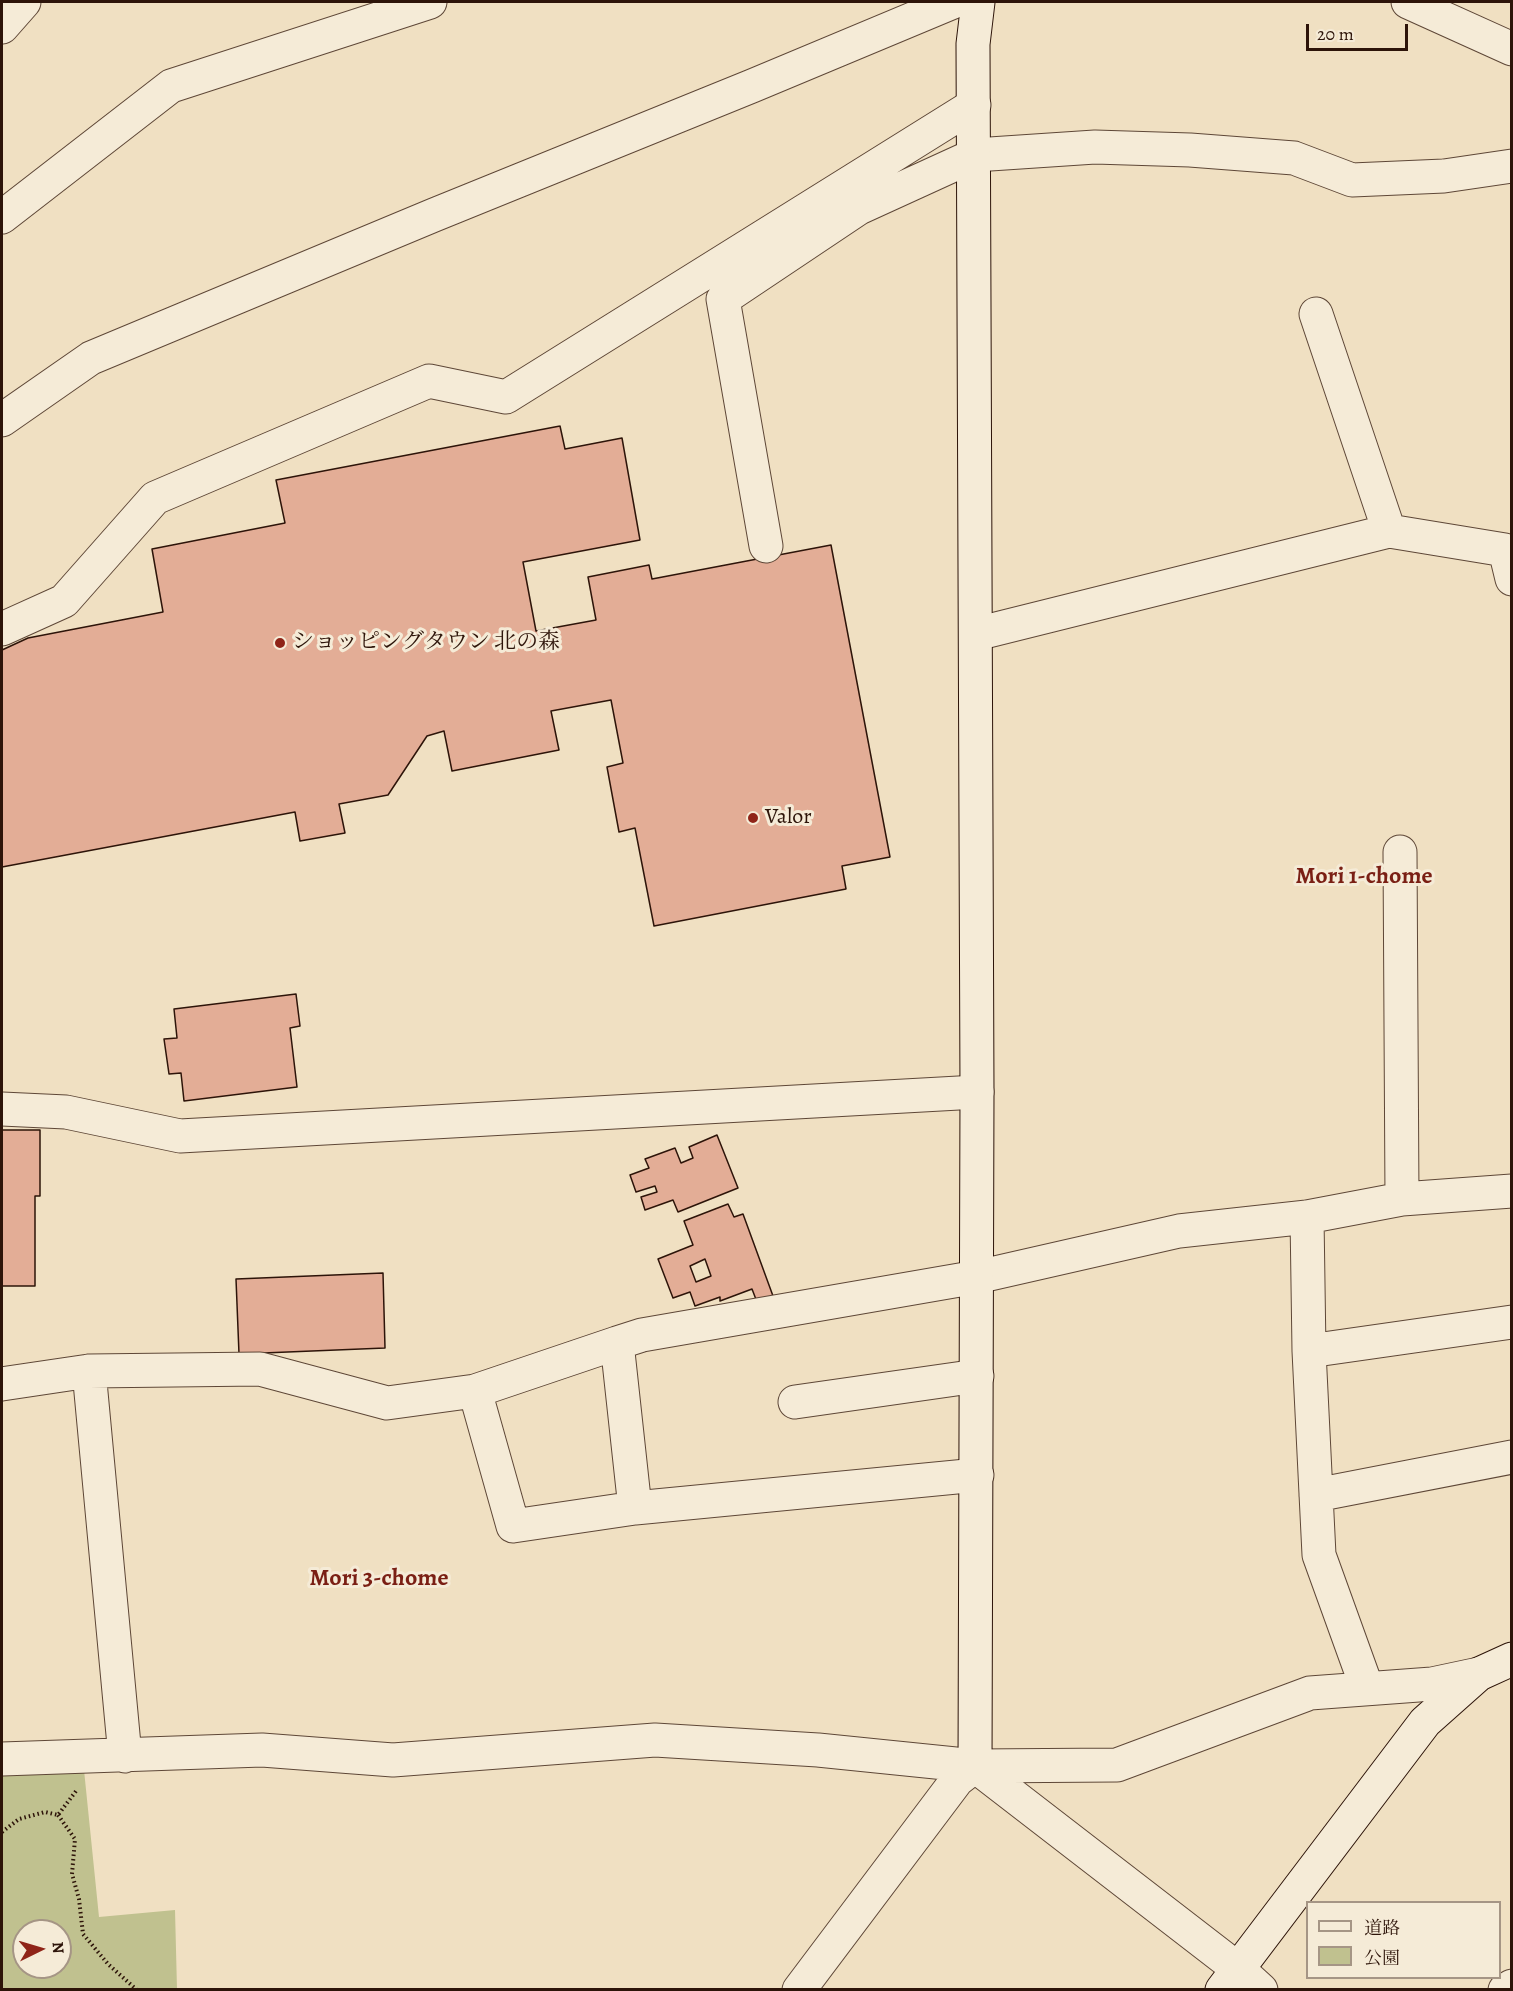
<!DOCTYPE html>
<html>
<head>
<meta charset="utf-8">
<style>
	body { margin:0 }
	#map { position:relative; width:1513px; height:1991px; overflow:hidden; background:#f0e0c2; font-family:Alegreya,"Noto Serif JP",serif }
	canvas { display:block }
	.frame { position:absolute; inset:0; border:3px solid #2d1409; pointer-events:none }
	.legend { position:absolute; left:1306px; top:1901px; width:195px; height:78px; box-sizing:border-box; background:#f5ebd7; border:2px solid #a59585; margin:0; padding:8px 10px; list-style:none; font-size:18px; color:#2d1409 }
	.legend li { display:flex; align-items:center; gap:12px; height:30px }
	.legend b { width:30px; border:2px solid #a59585 }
	.north { position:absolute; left:12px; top:1919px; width:60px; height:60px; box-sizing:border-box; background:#f5ebd7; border:2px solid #a59585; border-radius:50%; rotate:85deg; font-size:16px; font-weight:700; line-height:24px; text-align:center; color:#2d1409 }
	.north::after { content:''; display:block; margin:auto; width:21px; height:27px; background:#8f2418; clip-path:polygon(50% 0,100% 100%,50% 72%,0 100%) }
	.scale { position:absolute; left:1306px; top:24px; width:102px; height:27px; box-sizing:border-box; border:3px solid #2d1409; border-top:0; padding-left:8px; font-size:18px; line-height:21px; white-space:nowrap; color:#2d1409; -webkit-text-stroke:4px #f5ebd7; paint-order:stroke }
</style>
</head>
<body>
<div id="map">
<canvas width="1513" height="1991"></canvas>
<div class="frame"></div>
<ul class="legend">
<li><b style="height:8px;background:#f5ebd7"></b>道路</li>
<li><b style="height:16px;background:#c0c18f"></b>公園</li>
</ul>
<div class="north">N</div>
<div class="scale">20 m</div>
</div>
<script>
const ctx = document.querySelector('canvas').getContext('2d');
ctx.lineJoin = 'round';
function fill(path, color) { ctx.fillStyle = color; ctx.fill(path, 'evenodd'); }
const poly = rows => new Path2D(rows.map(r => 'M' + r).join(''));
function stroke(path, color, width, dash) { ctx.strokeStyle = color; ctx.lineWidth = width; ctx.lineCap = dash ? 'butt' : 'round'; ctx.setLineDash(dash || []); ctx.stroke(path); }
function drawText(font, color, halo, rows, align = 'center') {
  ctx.font = font + ' Alegreya,"Noto Serif JP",serif'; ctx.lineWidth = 6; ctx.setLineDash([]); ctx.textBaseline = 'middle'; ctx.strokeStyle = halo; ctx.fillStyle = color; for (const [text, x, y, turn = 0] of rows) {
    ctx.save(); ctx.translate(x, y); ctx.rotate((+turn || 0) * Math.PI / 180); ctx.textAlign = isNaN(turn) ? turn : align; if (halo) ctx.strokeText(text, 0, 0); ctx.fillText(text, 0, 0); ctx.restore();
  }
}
const green = poly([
	[84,1770,99,1917,175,1910,177,1989,2,1989,2,1771],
	[24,1931,60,1931,60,1967,24,1967]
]);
const building = poly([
	[560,426,565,449,622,438,640,540,523,562,536,631,596,620,588,577,649,565,652,579,831,545,890,857,842,866,846,889,654,926,635,828,619,832,607,767,623,763,611,700,551,711,559,750,452,771,444,731,427,736,388,795,339,804,345,833,300,841,295,812,2,867,2,650,28,638,163,612,152,549,285,523,276,480,560,426],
	[296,994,300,1026,290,1028,297,1087,184,1101,181,1073,169,1074,164,1039,177,1038,174,1009,296,994],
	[2,1130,40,1130,40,1196,35,1196,35,1286,2,1286,2,1130],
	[717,1135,738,1188,678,1212,673,1200,645,1210,641,1197,657,1192,655,1186,636,1192,630,1175,649,1168,645,1159,675,1148,681,1163,693,1158,689,1147,717,1135],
	[728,1204,734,1217,743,1214,773,1296,757,1302,752,1289,720,1301,720,1297,695,1306,690,1292,673,1298,658,1259,693,1245,684,1221,728,1204],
	[705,1259,711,1276,696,1282,690,1266,705,1259],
	[383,1273,385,1348,239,1354,236,1279,383,1273]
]);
const path = poly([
	[58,1815,75,1839,72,1874,79,1899,83,1934,108,1964,137,1990],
	[2,1832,19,1819,45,1812,58,1815,76,1791]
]);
const street = poly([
	[1408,2,1512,49],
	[2,27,24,2],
	[2,217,171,86,430,2],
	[2,420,91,358,434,215,752,86,953,2],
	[1389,531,1505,550,1512,579],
	[766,546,723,299,859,208,975,155,1095,147,1190,150,1294,158,1352,180,1444,176,1512,166],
	[2,629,64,601,155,498,429,381,506,397,974,105],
	[976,634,1389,531,1316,314],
	[1400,852,1402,1199,1512,1191],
	[2,1109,66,1112,180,1136,977,1092],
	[1307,1217,1309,1351],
	[617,1343,475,1391,513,1526,635,1508],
	[89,1371,125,1756],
	[2,1384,89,1371,260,1369,387,1403,475,1391],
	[795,1402,977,1376],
	[977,1475,635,1508,617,1343,642,1335,977,1277,1179,1231,1307,1217,1402,1199],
	[1316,1495,1512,1457],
	[1367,1688,1319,1555,1309,1351,1512,1322],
	[2,1759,262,1750,393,1760,655,1740,818,1750,975,1766,1117,1765,1310,1693,1432,1684,1479,1674],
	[975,1766,1238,1969,1261,1990],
	[799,1990,957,1780,975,1766],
	[1505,1990,1512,1986]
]);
const secondary = poly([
	[975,1766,977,1092,973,44,978,2],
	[1222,1990,1425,1722,1479,1674,1512,1659]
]);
const markers = [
	[280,643,6,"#8f2418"],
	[753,818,6,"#8f2418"]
];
const poiNames = [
	["ショッピングタウン 北の森",292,643],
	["Valor",765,818]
];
const neighbourhoodNames = [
	["Mori 1-chome",1364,877],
	["Mori 3-chome",379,1579]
];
fill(green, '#c0c18f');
fill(building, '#e3ad96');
stroke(building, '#2d1409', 1.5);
stroke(street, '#5e4737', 35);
stroke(secondary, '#2d1409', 35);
stroke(path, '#2d1409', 4, [1.5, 3]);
stroke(street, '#f5ebd7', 33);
stroke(secondary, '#f5ebd7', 33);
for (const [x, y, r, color] of markers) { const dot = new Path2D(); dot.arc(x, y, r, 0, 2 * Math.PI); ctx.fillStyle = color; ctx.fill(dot); stroke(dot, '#f5ebd7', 2); }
drawText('22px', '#2d1409', '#f5ebd7', poiNames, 'left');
drawText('bold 24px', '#7a1f14', '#f5ebd7', neighbourhoodNames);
</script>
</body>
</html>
